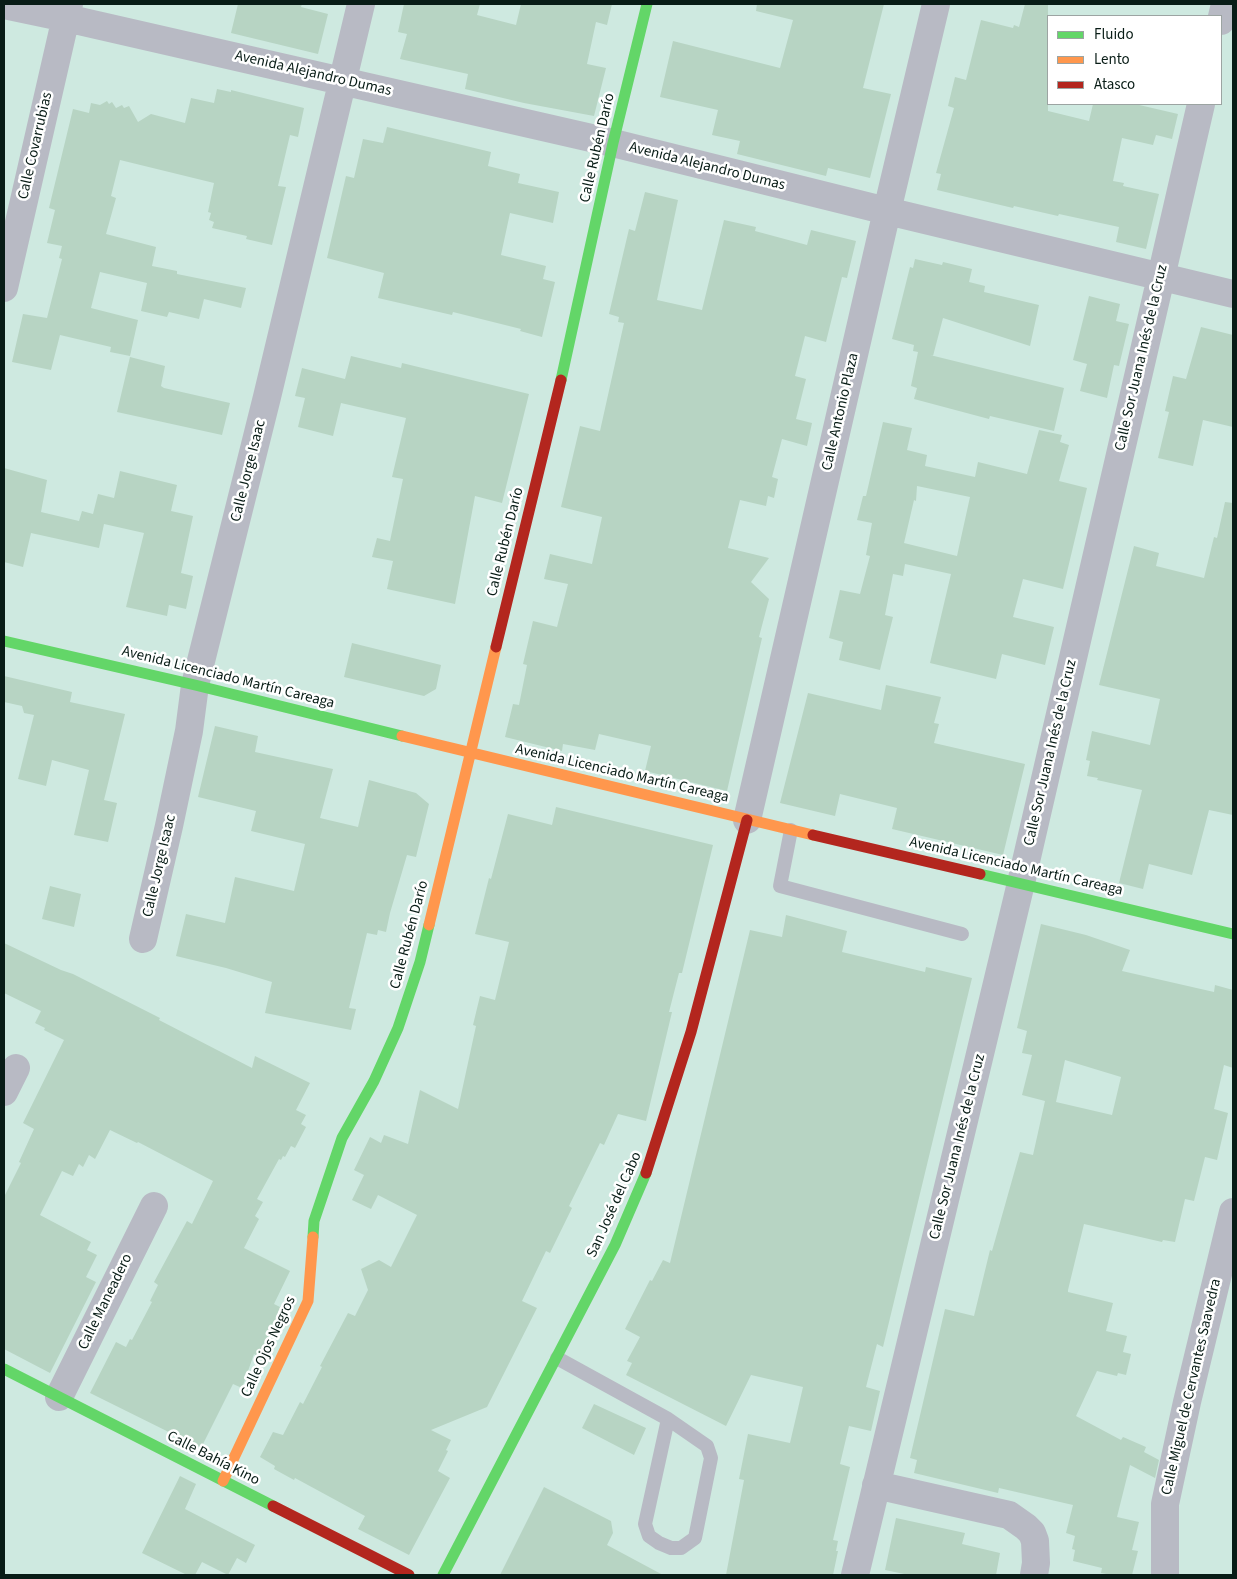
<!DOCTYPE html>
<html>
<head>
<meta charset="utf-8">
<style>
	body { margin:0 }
	#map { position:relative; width:1237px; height:1579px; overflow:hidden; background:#cee9e0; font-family:"Source Sans 3",sans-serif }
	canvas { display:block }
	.frame { position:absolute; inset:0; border:5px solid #081c16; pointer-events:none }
	.legend { position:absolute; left:1047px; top:15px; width:175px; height:90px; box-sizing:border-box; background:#fff; border:1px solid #9ca4a2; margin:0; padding:6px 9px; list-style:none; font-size:15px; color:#081c16 }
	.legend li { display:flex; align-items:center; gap:10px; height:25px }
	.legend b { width:25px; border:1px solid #9ca4a2 }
</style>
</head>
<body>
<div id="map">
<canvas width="1237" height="1579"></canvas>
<div class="frame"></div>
<ul class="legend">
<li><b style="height:6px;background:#63d668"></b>Fluido</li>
<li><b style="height:6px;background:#ff974d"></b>Lento</li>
<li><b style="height:6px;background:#b3261e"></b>Atasco</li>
</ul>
</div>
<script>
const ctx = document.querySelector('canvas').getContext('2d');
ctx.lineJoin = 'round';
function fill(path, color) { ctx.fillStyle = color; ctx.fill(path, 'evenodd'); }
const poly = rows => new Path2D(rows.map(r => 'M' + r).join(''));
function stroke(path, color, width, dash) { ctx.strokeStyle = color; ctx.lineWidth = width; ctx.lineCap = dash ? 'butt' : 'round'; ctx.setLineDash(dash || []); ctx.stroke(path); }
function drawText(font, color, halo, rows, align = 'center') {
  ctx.font = font + ' "Source Sans 3",sans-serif'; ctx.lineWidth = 5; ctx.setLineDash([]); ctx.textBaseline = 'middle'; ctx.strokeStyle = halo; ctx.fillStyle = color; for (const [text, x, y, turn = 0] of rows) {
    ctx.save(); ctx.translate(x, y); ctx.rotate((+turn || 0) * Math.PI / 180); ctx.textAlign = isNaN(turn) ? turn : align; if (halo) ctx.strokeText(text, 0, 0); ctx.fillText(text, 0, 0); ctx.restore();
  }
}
const building = poly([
	[238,4,302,4,301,7,328,14,318,54,231,33],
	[404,4,480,4,477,15,516,25,521,4,612,4,607,25,596,22,587,64,606,68,594,116,524,103,465,89,468,74,400,59,407,34,398,32],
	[757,4,884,4,863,88,891,94,870,178,828,168,826,176,737,154,740,141,712,135,718,110,660,97,673,41,780,68,793,20,756,11],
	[1025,4,1048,4,1048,111,1089,121,1093,104,1135,104,1178,114,1172,139,1156,135,1153,145,1122,138,1113,181,1124,183,1123,186,1159,194,1146,249,1116,242,1119,227,1059,214,1058,216,1014,206,1013,208,937,190,941,174,936,173,954,108,948,106,955,77,966,80,981,20,1013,28,1014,25,1019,27],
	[217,89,231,92,231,90,304,108,298,137,290,135,278,186,286,187,272,245,246,239,247,236,212,228,214,222,209,220,211,213,208,212,214,183,120,160,111,196,116,198,106,234,156,247,152,266,177,271,177,274,246,288,241,308,204,299,199,319,169,312,167,317,141,311,147,283,100,272,91,308,138,320,130,356,110,352,111,347,60,335,51,370,12,362,23,314,47,318,62,259,59,258,62,246,47,243,55,210,49,208,73,109,89,113,91,103,100,105,107,101,109,104,112,102,116,108,122,105,124,108,129,106,138,122,151,114,185,123,191,98,214,103],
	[387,127,491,152,488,166,520,174,518,183,559,192,553,223,510,213,501,255,546,266,543,279,555,282,542,337,520,331,521,329,453,312,452,315,378,298,384,273,327,258,346,176,354,178,363,139,383,143],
	[645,192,678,200,657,300,702,310,724,220,756,227,755,231,807,245,811,230,856,241,847,278,842,277,826,342,805,336,795,376,806,379,796,419,812,423,807,446,782,439,772,477,778,479,774,498,768,496,766,506,740,500,728,548,769,558,751,582,769,599,759,637,762,638,727,791,645,771,651,746,599,734,595,750,563,744,562,751,505,737,513,704,519,705,527,665,523,664,533,621,557,627,568,584,544,579,550,554,592,564,602,517,561,507,580,426,600,431,624,323,618,322,619,317,609,314,629,229,635,231],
	[915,259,942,265,943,262,972,269,969,282,985,286,984,292,1039,305,1030,346,943,318,933,356,930,355,1064,388,1054,431,990,416,989,419,914,399,917,388,911,386,918,352,913,351,914,345,892,339,910,267,913,268],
	[1089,296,1120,304,1116,321,1129,324,1119,366,1114,365,1107,398,1080,391,1087,364,1073,360],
	[1201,327,1233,335,1233,427,1203,420,1193,466,1158,458,1169,412,1165,411,1173,376,1186,379],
	[351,356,401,368,402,363,529,394,502,503,475,496,455,604,387,589,393,561,372,557,377,538,390,541,403,479,392,477,406,418,341,403,333,436,298,427,305,398,295,396,302,368,345,379],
	[130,357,165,366,161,386,164,388,230,403,222,435,117,412],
	[883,422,912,428,907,450,927,455,925,466,975,477,978,462,1027,474,1039,430,1062,435,1060,442,1069,445,1059,481,1087,488,1063,589,1023,579,1013,617,1054,627,1045,665,1002,654,996,679,930,663,951,574,905,564,903,576,893,574,885,615,893,617,880,670,839,660,843,642,829,638,840,590,860,594,870,556,866,555,872,523,857,520,863,496,866,496],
	[917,486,970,497,957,556,904,543,914,500,916,501],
	[4,468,47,480,41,512,79,521,82,511,93,514,98,494,114,498,120,471,177,485,171,511,193,516,181,573,193,576,186,609,169,605,167,616,126,607,144,533,104,524,99,548,31,533,23,567,4,562],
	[1225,502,1233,503,1233,815,1209,810,1192,875,1149,864,1143,889,1119,883,1142,790,1097,780,1098,778,1087,776,1090,761,1086,760,1092,731,1150,745,1160,699,1099,685,1134,546,1159,553,1156,566,1204,578,1214,537,1217,538],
	[352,643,441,665,436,689,424,696,344,677],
	[4,676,72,692,70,702,125,714,104,800,117,803,108,842,74,835,89,770,52,760,46,786,18,779,34,715,24,713,22,706,4,702],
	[886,685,941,697,934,723,939,724,934,743,1025,764,1003,855,892,829,897,808,840,794,835,816,780,803,808,693,881,710],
	[215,726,258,736,255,752,333,769,320,818,358,827,369,780,416,793,429,804,416,857,407,855,390,913,386,932,378,930,377,935,367,933,349,1008,356,1009,351,1030,265,1013,272,982,226,968,176,956,186,914,225,923,235,877,294,891,305,844,251,831,256,811,198,797],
	[556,807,713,845,682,973,679,973,669,1012,672,1012,646,1121,618,1114,604,1145,600,1143,569,1206,572,1208,550,1253,546,1251,522,1301,537,1308,487,1407,431,1430,451,1440,446,1450,448,1451,438,1471,450,1478,409,1555,358,1529,365,1516,295,1478,294,1480,274,1469,275,1466,260,1457,273,1432,283,1435,300,1402,303,1404,322,1367,320,1366,348,1313,355,1316,368,1290,361,1269,379,1260,391,1267,417,1215,378,1195,371,1209,352,1200,364,1175,354,1170,370,1137,381,1143,384,1135,408,1144,420,1090,458,1109,476,1026,473,1025,480,996,495,1000,509,942,475,934,489,878,491,879,508,814,552,825],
	[50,886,81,894,74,927,42,919],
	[786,915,847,931,842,952,925,972,926,967,972,978,883,1347,877,1344,866,1387,880,1391,871,1431,849,1426,840,1464,850,1467,833,1540,838,1541,836,1551,838,1551,833,1575,726,1575,744,1480,739,1479,748,1434,790,1443,803,1387,751,1375,726,1426,626,1375,632,1363,627,1361,640,1337,625,1329,650,1280,652,1281,663,1260,670,1263,750,930,782,937],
	[1041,924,1086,935,1130,950,1122,971,1214,992,1215,985,1233,990,1233,1068,1224,1065,1214,1109,1228,1113,1217,1160,1205,1157,1194,1201,1185,1199,1175,1242,1163,1240,1162,1242,1084,1224,1068,1290,1068,1292,1113,1303,1106,1331,1127,1336,1123,1352,1131,1354,1126,1375,1118,1373,1117,1376,1097,1371,1076,1416,1121,1440,1123,1437,1146,1447,1144,1452,1159,1460,1155,1478,1130,1465,1117,1517,1139,1522,1132,1550,1138,1551,1132,1575,1112,1575,1101,1573,1102,1568,1073,1561,1075,1550,1072,1549,1075,1536,1066,1533,1073,1505,999,1488,998,1493,914,1473,917,1460,910,1458,945,1309,974,1316,990,1250,992,1251,1020,1152,1033,1155,1045,1101,1022,1095,1032,1055,1022,1053,1027,1031,1017,1028],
	[1065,1060,1121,1077,1112,1115,1056,1102],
	[4,943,61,970,73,974,160,1018,159,1020,252,1068,255,1056,310,1083,296,1110,306,1115,301,1124,306,1127,295,1148,291,1146,285,1157,283,1156,281,1160,279,1159,257,1199,263,1202,255,1216,259,1219,244,1248,290,1271,274,1304,284,1309,259,1357,254,1354,242,1388,233,1384,201,1448,90,1393,116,1342,126,1347,130,1339,132,1340,152,1302,150,1301,158,1285,154,1282,187,1221,192,1224,213,1181,138,1142,137,1143,110,1130,95,1159,89,1155,83,1167,79,1164,73,1176,62,1171,40,1215,91,1242,87,1250,97,1255,86,1277,96,1282,50,1373,4,1349,4,1197,21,1163,19,1162,34,1129,23,1123,64,1040,44,1030,45,1028,35,1023,41,1011,4,993],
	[594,1404,646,1428,634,1455,582,1428],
	[180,1476,196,1484,185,1509,255,1545,246,1563,237,1558,228,1575,202,1562,195,1575,187,1575,142,1553],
	[544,1487,611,1521,613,1533,607,1545,663,1575,500,1575],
	[896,1518,965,1533,962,1544,1000,1553,996,1575,909,1575,885,1570]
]);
const lane = poly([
	[791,830,780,886,962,934],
	[557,1358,668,1419,707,1446,711,1458,695,1538,681,1548,671,1548,659,1543,649,1536,645,1524,668,1419]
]);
const street = poly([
	[4,5,66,18,613,143,887,211,1233,294],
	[1221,21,1225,4],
	[4,288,69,4],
	[747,820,887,211,936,4],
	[143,939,169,826,189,731,195,685,267,397,361,4],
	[4,1092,16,1068],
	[59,1397,154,1206],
	[876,1485,1009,1515,1026,1527,1032,1533,1035,1541,1036,1563,1034,1575],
	[855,1575,1021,883,1201,104],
	[1165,1575,1165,1504,1187,1402,1233,1212]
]);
const fast = poly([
	[561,380,613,143,647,4],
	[4,641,195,685,402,736],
	[980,874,1233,934],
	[313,1237,314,1221,342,1138,374,1081,398,1028,420,962,429,925],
	[4,1369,273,1506],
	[443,1575,615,1245,646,1173]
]);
const slow = poly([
	[402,736,813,835],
	[429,925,496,647],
	[223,1481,308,1301,313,1237]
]);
const jam = poly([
	[496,647,561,380],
	[813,835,980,874],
	[646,1173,691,1032,747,820],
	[273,1506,409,1575]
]);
const streetNames = [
	["Avenida Alejandro Dumas",313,74,13],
	["Calle Covarrubias",36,146,-77],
	["Calle Rubén Darío",598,148,-77],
	["Avenida Alejandro Dumas",707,167,14],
	["Calle Sor Juana Inés de la Cruz",1142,358,-77],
	["Calle Antonio Plaza",841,412,-77],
	["Calle Jorge Isaac",249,471,-76],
	["Calle Rubén Darío",506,542,-76],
	["Avenida Licenciado Martín Careaga",228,678,14],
	["Calle Sor Juana Inés de la Cruz",1051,753,-77],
	["Avenida Licenciado Martín Careaga",622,774,13],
	["Calle Jorge Isaac",160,866,-77],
	["Avenida Licenciado Martín Careaga",1016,867,13],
	["Calle Rubén Darío",410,935,-75],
	["Calle Sor Juana Inés de la Cruz",958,1147,-76],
	["San José del Cabo",615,1205,-66],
	["Calle Maneadero",106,1302,-64],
	["Calle Ojos Negros",269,1347,-65],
	["Calle Miguel de Cervantes Saavedra",1192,1387,-77],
	["Calle Bahía Kino",213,1459,27]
];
fill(building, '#b7d4c3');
stroke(lane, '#b8bac4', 14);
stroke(street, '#b8bac4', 28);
stroke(fast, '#63d668', 11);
stroke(slow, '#ff974d', 11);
stroke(jam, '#b3261e', 11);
drawText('15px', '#081c16', '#fff', streetNames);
</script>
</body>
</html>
